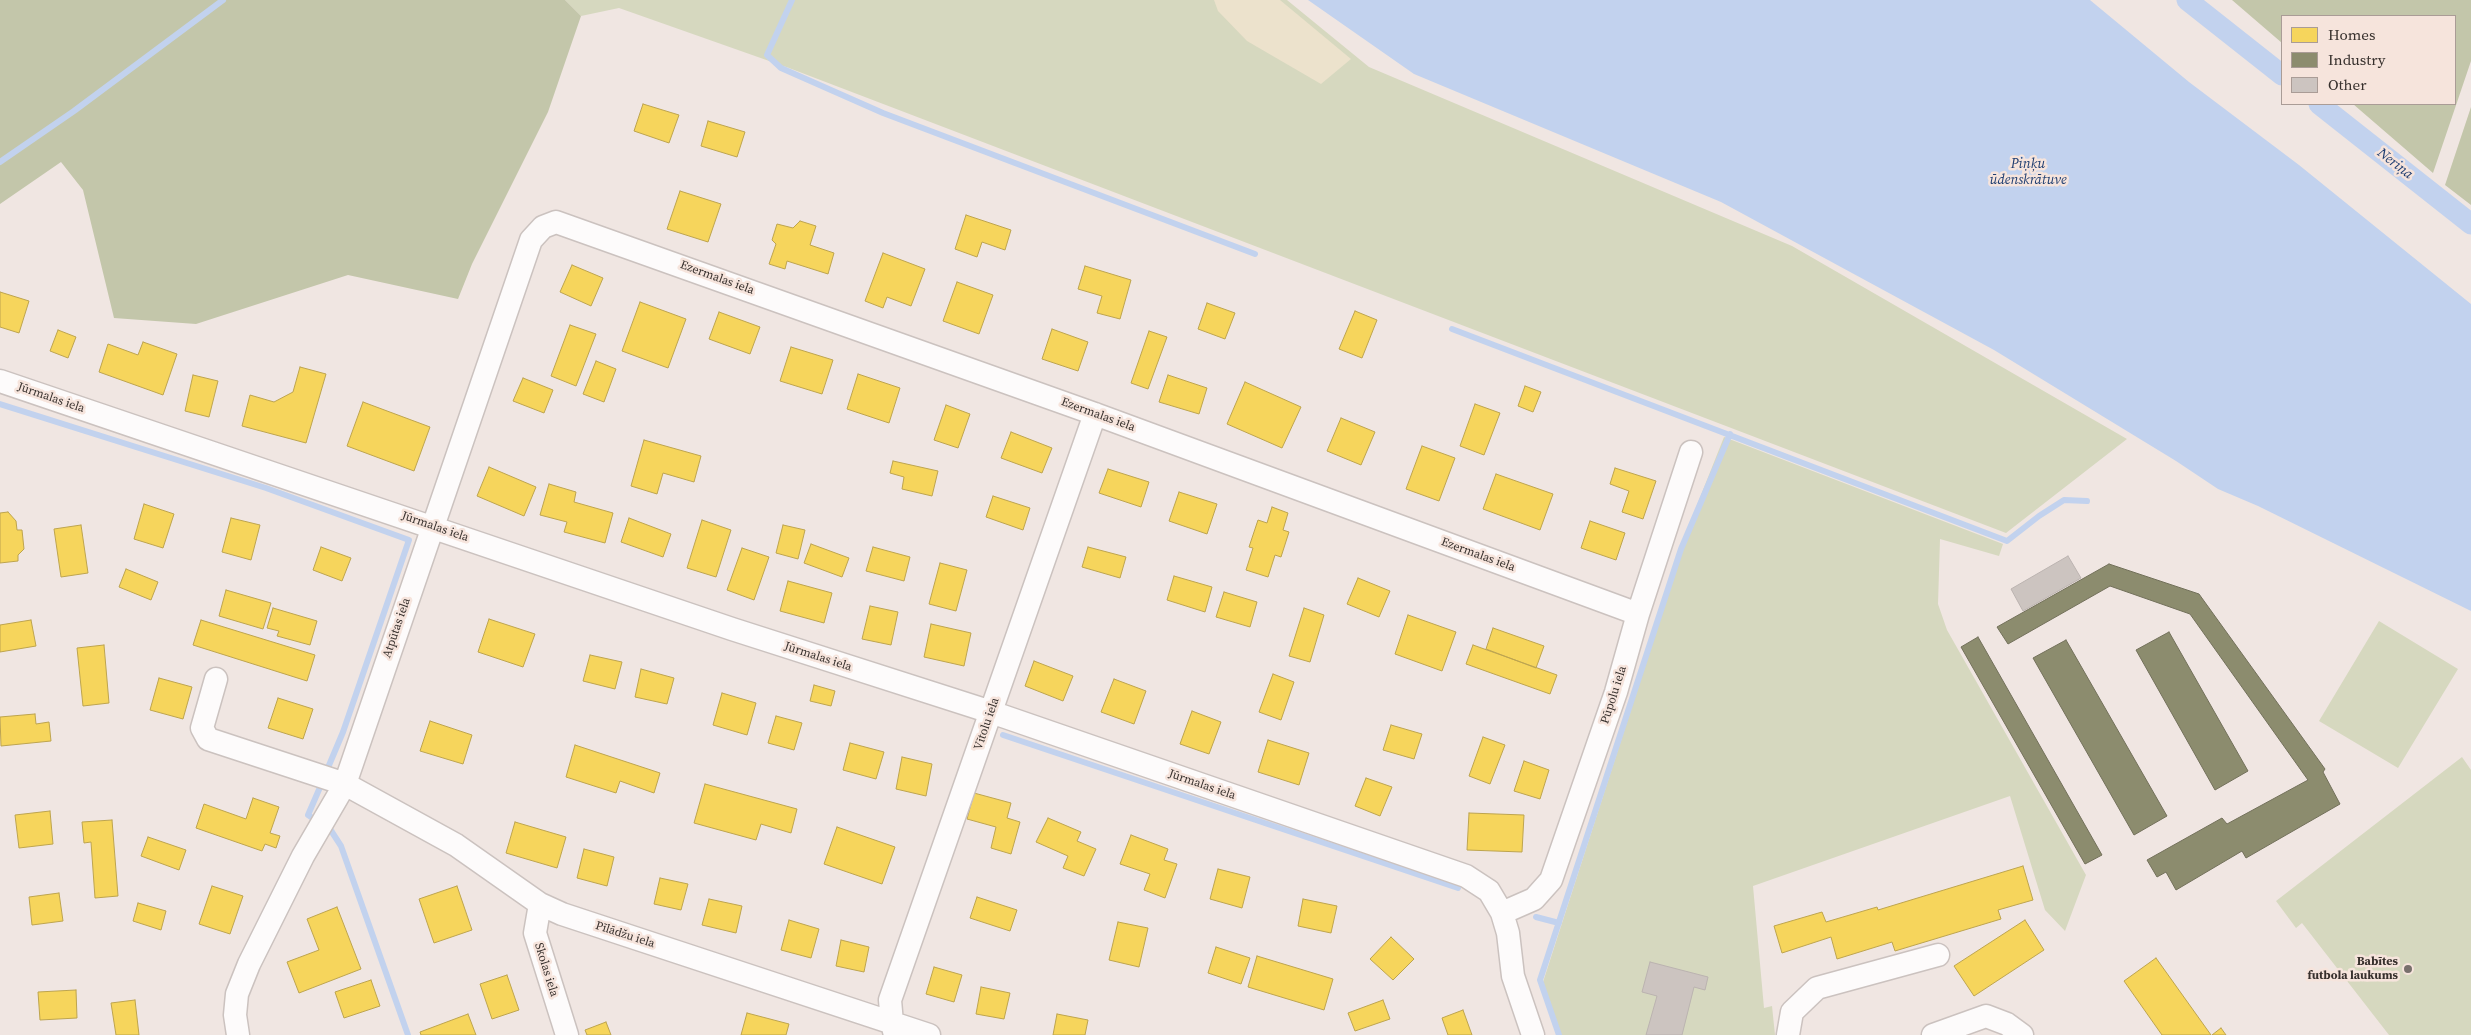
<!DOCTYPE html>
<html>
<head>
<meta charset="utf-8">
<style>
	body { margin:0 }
	#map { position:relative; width:2471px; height:1035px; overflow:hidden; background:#f0e6e2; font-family:"Source Serif 4",serif }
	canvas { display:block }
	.legend { position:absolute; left:2281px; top:15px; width:175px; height:90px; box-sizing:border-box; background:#f6e4dc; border:1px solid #aa9c96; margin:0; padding:6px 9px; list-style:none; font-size:15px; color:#37302d }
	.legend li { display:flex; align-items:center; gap:10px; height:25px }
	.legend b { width:25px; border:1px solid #aa9c96 }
</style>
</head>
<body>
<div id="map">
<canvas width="2471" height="1035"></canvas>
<ul class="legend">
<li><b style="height:14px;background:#f6d55c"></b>Homes</li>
<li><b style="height:14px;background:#8c8c6e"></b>Industry</li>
<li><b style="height:14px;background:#ccc4c0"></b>Other</li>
</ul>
</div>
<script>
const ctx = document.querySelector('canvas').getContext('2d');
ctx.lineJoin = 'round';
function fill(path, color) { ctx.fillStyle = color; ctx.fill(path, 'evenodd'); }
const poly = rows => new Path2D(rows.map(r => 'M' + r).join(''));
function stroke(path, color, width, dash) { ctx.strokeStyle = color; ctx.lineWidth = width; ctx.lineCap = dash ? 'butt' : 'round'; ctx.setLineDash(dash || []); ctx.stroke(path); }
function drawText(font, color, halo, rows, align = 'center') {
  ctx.font = font + ' "Source Serif 4",serif'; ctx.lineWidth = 5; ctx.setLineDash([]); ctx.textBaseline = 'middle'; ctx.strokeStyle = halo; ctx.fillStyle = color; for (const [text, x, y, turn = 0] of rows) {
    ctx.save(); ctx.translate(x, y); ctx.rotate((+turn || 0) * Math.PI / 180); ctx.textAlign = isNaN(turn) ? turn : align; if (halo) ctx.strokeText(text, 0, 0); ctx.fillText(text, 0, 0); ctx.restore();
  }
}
const green = poly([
	[565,0,1287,0,1369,67,1792,246,2127,439,2006,533,789,68,619,8,581,16],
	[1724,437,2003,544,1999,556,1940,539,1938,604,1947,630,2086,875,2065,931,2045,910,2010,796,1753,886,1764,1008,1772,1006,1775,1035,1559,1035,1543,982,1697,505],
	[2379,621,2458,669,2398,768,2319,721],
	[2462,757,2471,770,2471,1035,2389,1035,2302,923,2296,928,2276,901]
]);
const forest = poly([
	[0,0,565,0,581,16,548,112,472,264,458,299,348,275,196,324,114,318,83,190,61,162,0,204],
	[2232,0,2471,0,2471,61,2433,173,2353,104,2455,104,2455,16,2282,16,2282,43],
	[2471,107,2471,205,2445,185]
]);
const sand = poly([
	[1214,0,1280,0,1351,59,1321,84,1247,41,1218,11]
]);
const water = poly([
	[1308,0,2090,0,2189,82,2299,165,2471,304,2471,611,2258,506,2218,489,2176,461,1994,350,1721,202,1414,74]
]);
const homes = poly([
	[643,104,679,115,669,143,634,131,643,104],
	[708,121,745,132,737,157,701,146,708,121],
	[680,191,721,204,708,242,667,229,680,191],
	[966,215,1011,230,1005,250,982,242,977,257,955,249,966,215],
	[800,221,816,226,810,245,834,253,828,274,787,261,785,269,769,264,776,244,772,240,777,224,793,228,800,221],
	[883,253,925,269,911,306,887,297,883,308,865,301,883,253],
	[572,265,603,278,591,306,560,292,572,265],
	[1085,266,1131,280,1120,319,1097,313,1102,296,1078,289,1085,266],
	[957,282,993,295,979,334,943,321,957,282],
	[0,292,29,301,19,333,0,327,0,292],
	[640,302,686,319,668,368,622,351,640,302],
	[1207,303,1235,313,1225,339,1198,329,1207,303],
	[1355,311,1377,320,1362,358,1339,349,1355,311],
	[719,312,760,327,750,354,709,339,719,312],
	[570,325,596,334,576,386,551,376,570,325],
	[1052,329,1088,342,1078,371,1042,359,1052,329],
	[58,330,76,337,68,358,50,351,58,330],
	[1149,331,1167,337,1148,389,1131,383,1149,331],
	[143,342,177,354,163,395,99,372,108,344,138,355,143,342],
	[791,347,833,360,822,394,780,381,791,347],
	[596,361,616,369,604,402,583,394,596,361],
	[300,367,326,374,306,443,242,426,250,395,274,402,293,392,300,367],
	[858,374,900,388,889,423,847,409,858,374],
	[193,375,218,381,209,417,185,411,193,375],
	[1168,375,1207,388,1199,414,1159,402,1168,375],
	[523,378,553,390,544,413,513,401,523,378],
	[1245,382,1301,407,1282,448,1227,424,1245,382],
	[1525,386,1541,392,1533,412,1518,406,1525,386],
	[363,402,430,427,414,471,347,446,363,402],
	[1475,404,1500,413,1484,455,1460,446,1475,404],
	[946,405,970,414,958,448,934,440,946,405],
	[1341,418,1375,432,1361,465,1327,451,1341,418],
	[1011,432,1052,448,1042,473,1001,458,1011,432],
	[644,440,701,456,694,482,663,473,657,494,631,486,644,440],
	[1422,446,1455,458,1439,501,1406,489,1422,446],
	[893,461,938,471,932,496,902,489,904,477,890,473,893,461],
	[489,467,536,487,524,516,477,496,489,467],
	[1615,468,1656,481,1643,519,1622,512,1629,491,1610,484,1615,468],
	[1108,469,1149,482,1141,507,1099,493,1108,469],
	[1496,474,1553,494,1540,530,1483,509,1496,474],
	[549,484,576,492,574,502,613,513,605,543,564,532,567,522,540,515,549,484],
	[1179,492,1217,504,1207,534,1169,521,1179,492],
	[993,496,1030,508,1023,530,986,517,993,496],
	[144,504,174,514,163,548,134,539,144,504],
	[1272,507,1288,513,1283,530,1289,532,1281,557,1275,555,1268,577,1246,570,1253,548,1249,547,1258,520,1267,523,1272,507],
	[8,512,16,521,17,530,22,530,24,549,18,555,18,561,0,563,0,513,8,512],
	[231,518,260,525,251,560,222,552,231,518],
	[629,518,671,534,663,557,621,542,629,518],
	[702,520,731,530,716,577,687,568,702,520],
	[1590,521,1625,533,1616,560,1581,548,1590,521],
	[81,525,88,573,61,577,54,529,81,525],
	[783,525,805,530,798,559,776,553,783,525],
	[811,544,849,558,842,577,804,563,811,544],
	[321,547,351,558,342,581,313,570,321,547],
	[873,547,910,557,904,581,866,571,873,547],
	[1088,547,1126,557,1120,578,1082,567,1088,547],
	[742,548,769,557,754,600,727,590,742,548],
	[940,563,967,570,956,611,929,604,940,563],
	[126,569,158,582,151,600,119,587,126,569],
	[1174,576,1212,587,1205,612,1167,600,1174,576],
	[1358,578,1390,591,1379,617,1347,604,1358,578],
	[788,581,832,593,824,623,780,611,788,581],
	[226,590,271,603,263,629,219,616,226,590],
	[1224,592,1257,602,1250,627,1216,617,1224,592],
	[870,606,898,612,891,645,862,639,870,606],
	[273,608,317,621,310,645,277,636,279,631,267,628,273,608],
	[1304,608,1324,615,1310,662,1289,656,1304,608],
	[1408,615,1456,632,1442,671,1395,654,1408,615],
	[489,619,535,634,523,667,478,652,489,619],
	[31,620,36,646,0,652,0,625,31,620],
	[201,620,315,655,307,681,193,645,201,620],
	[931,624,971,633,964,666,924,657,931,624],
	[1493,628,1544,646,1536,668,1486,649,1493,628],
	[104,645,109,703,83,706,77,648,104,645],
	[1473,645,1557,675,1550,694,1466,664,1473,645],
	[590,655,622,662,615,689,583,681,590,655],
	[1034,661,1073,676,1063,701,1025,686,1034,661],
	[641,669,674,678,667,704,635,697,641,669],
	[1273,674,1294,682,1281,720,1259,712,1273,674],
	[159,678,192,687,183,719,150,710,159,678],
	[1114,679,1146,691,1134,724,1101,712,1114,679],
	[814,685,835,691,831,706,810,701,814,685],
	[722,693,756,703,747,735,713,725,722,693],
	[278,698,313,709,303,739,268,728,278,698],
	[1192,711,1221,722,1209,754,1180,744,1192,711],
	[35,714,36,724,49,722,51,741,1,746,0,717,35,714],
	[776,716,802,723,794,750,768,743,776,716],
	[430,721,472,735,463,764,420,751,430,721],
	[1391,725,1422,734,1414,759,1383,750,1391,725],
	[1483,737,1505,745,1490,784,1469,776,1483,737],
	[1268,740,1309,753,1299,785,1258,772,1268,740],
	[850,743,884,752,876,779,843,770,850,743],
	[575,745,660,773,654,793,620,781,616,793,566,777,575,745],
	[902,757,932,764,926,796,896,789,902,757],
	[1524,761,1549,770,1540,799,1514,791,1524,761],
	[1366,778,1392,787,1380,816,1355,806,1366,778],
	[705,784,797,809,791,833,761,824,756,840,694,823,705,784],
	[974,793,1011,803,1007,818,1020,822,1011,854,991,848,996,827,967,819,974,793],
	[253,798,279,807,270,833,280,836,276,848,265,844,262,851,196,828,204,804,246,819,253,798],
	[50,811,53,844,19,848,15,815,50,811],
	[1469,813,1524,815,1522,852,1467,850,1469,813],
	[1048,818,1081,832,1077,841,1096,849,1084,876,1063,868,1068,856,1036,842,1048,818],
	[112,820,118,896,95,898,91,842,84,843,82,822,112,820],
	[515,822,566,837,557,868,506,853,515,822],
	[837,827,895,847,882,884,824,864,837,827],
	[1131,835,1168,849,1164,860,1177,864,1165,898,1144,890,1150,874,1120,864,1131,835],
	[148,837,186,850,179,870,141,856,148,837],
	[584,849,614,857,607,886,577,878,584,849],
	[2023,866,2033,900,1998,910,2001,919,1895,951,1892,942,1837,959,1831,937,1782,953,1774,926,1822,912,1826,922,1877,907,1878,910,2023,866],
	[1218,869,1250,877,1242,908,1210,899,1218,869],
	[660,878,688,884,681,910,654,904,660,878],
	[212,886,243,896,230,934,199,924,212,886],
	[457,886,472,930,434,943,419,899,457,886],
	[59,893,63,921,32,925,29,897,59,893],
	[977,897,1017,910,1010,931,970,918,977,897],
	[709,899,742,906,736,933,702,925,709,899],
	[1303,899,1337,906,1331,933,1298,926,1303,899],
	[138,903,166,911,161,930,133,921,138,903],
	[337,907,361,969,299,993,287,962,319,950,307,919,337,907],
	[789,920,819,929,811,958,781,950,789,920],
	[2025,920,2044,950,1974,996,1954,966,2025,920],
	[1118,922,1148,928,1139,967,1109,960,1118,922],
	[1391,937,1414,959,1393,980,1370,959,1391,937],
	[841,940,869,947,864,972,836,966,841,940],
	[1216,947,1250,958,1241,984,1208,973,1216,947],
	[1257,956,1333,979,1324,1010,1248,987,1257,956],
	[2156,958,2211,1035,2162,1035,2124,981,2156,958],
	[934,967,962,975,954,1002,926,994,934,967],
	[507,975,519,1010,492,1019,480,984,507,975],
	[371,980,380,1006,344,1018,335,992,371,980],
	[981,987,1010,993,1004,1019,976,1014,981,987],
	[76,990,77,1018,40,1020,38,992,76,990],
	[135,1000,139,1035,116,1035,111,1003,135,1000],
	[1383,1000,1390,1019,1355,1031,1348,1013,1383,1000],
	[1463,1010,1472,1035,1448,1035,1442,1018,1463,1010],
	[747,1013,789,1024,786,1035,741,1035,747,1013],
	[468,1014,476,1035,421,1035,420,1032,468,1014],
	[1057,1014,1088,1020,1085,1035,1053,1035,1057,1014],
	[606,1022,611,1035,587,1035,585,1030,606,1022],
	[2221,1028,2226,1035,2212,1035,2221,1028]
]);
const industry = poly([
	[2109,564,2199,594,2325,769,2323,772,2340,804,2246,858,2242,851,2176,890,2166,872,2157,877,2147,860,2222,818,2227,824,2308,780,2190,614,2110,586,2008,644,1997,627,2109,564],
	[2169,632,2248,771,2215,790,2136,650,2169,632],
	[1978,637,2102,855,2085,864,1961,647,1978,637],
	[2066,640,2167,816,2134,835,2033,658,2066,640]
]);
const stream = poly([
	[792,0,767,55,781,68,883,113,1255,254],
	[0,162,74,111,223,0],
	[1452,329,2007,541,2039,516,2064,500,2087,501],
	[0,404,266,488,409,540,343,732,327,770],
	[1003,735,1458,888],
	[314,819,308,815,321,785],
	[330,829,341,846,408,1035],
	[1536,917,1559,923],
	[1559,1035,1540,980,1681,549,1730,434]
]);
const canal = poly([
	[2187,0,2282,75],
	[2319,104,2471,224]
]);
const building = poly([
	[2068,556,2081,578,2023,611,2011,589,2068,556],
	[1650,962,1708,977,1705,990,1694,987,1682,1035,1646,1035,1657,996,1642,992,1650,962]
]);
const minor = poly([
	[0,381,732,629,991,712,1466,876,1489,891,1502,913,1508,933,1513,976,1533,1035],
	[216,679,202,728,208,739,345,784,456,845,540,904,562,914,929,1035],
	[540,904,535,933,567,1035],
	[1502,913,1534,899,1551,880,1616,692,1638,614,1691,452],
	[238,1035,235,1015,237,994,249,964,303,856,345,784,531,240,543,227,556,222,1095,414,1638,614],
	[895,1035,892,1023,890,1000,1095,414],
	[1788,1035,1792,1012,1817,988,1938,955],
	[1933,1035,1986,1016,2007,1024,2022,1035]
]);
const markers = [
	[2408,969,5,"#78706c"]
];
const streetNames = [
	["Ezermalas iela",717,278,20],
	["Jūrmalas iela",51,398,19],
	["Ezermalas iela",1098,415,20],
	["Jūrmalas iela",435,527,19],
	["Ezermalas iela",1478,555,20],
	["Atpūtas iela",397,628,-71],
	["Jūrmalas iela",818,657,18],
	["Pūpolu iela",1614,695,-72],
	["Vītolu iela",987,724,-71],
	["Jūrmalas iela",1202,785,19],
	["Pīlādžu iela",625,935,18],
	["Skolas iela",546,970,73]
];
const poiNames = [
	["Babītes",2398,962],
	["futbola laukums",2398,976]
];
const waterNames = [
	["Piņķu",2028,164],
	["ūdenskrātuve",2028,180],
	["Neriņa",2395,164,38]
];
fill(green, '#d6d8bf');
fill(forest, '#c3c6aa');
fill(sand, '#ece2cc');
fill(water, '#c2d2ee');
fill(homes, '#f6d55c');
stroke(homes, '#bda44e', 1);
fill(industry, '#8c8c6e');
stroke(industry, '#72705a', 1);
stroke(stream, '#c2d2ee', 6);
stroke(canal, '#c2d2ee', 21);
fill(building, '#ccc4c0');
stroke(building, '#bbb3b0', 1);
stroke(minor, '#cbc2bf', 25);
stroke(minor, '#fdfbfb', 22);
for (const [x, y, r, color] of markers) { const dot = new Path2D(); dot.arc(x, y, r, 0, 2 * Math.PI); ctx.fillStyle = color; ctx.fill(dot); stroke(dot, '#f6e4dc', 2); }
drawText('12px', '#37302d', '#f6e4dc', streetNames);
drawText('bold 12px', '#37302d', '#f6e4dc', poiNames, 'right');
drawText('italic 14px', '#1e3d70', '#f6e4dc', waterNames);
</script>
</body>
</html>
